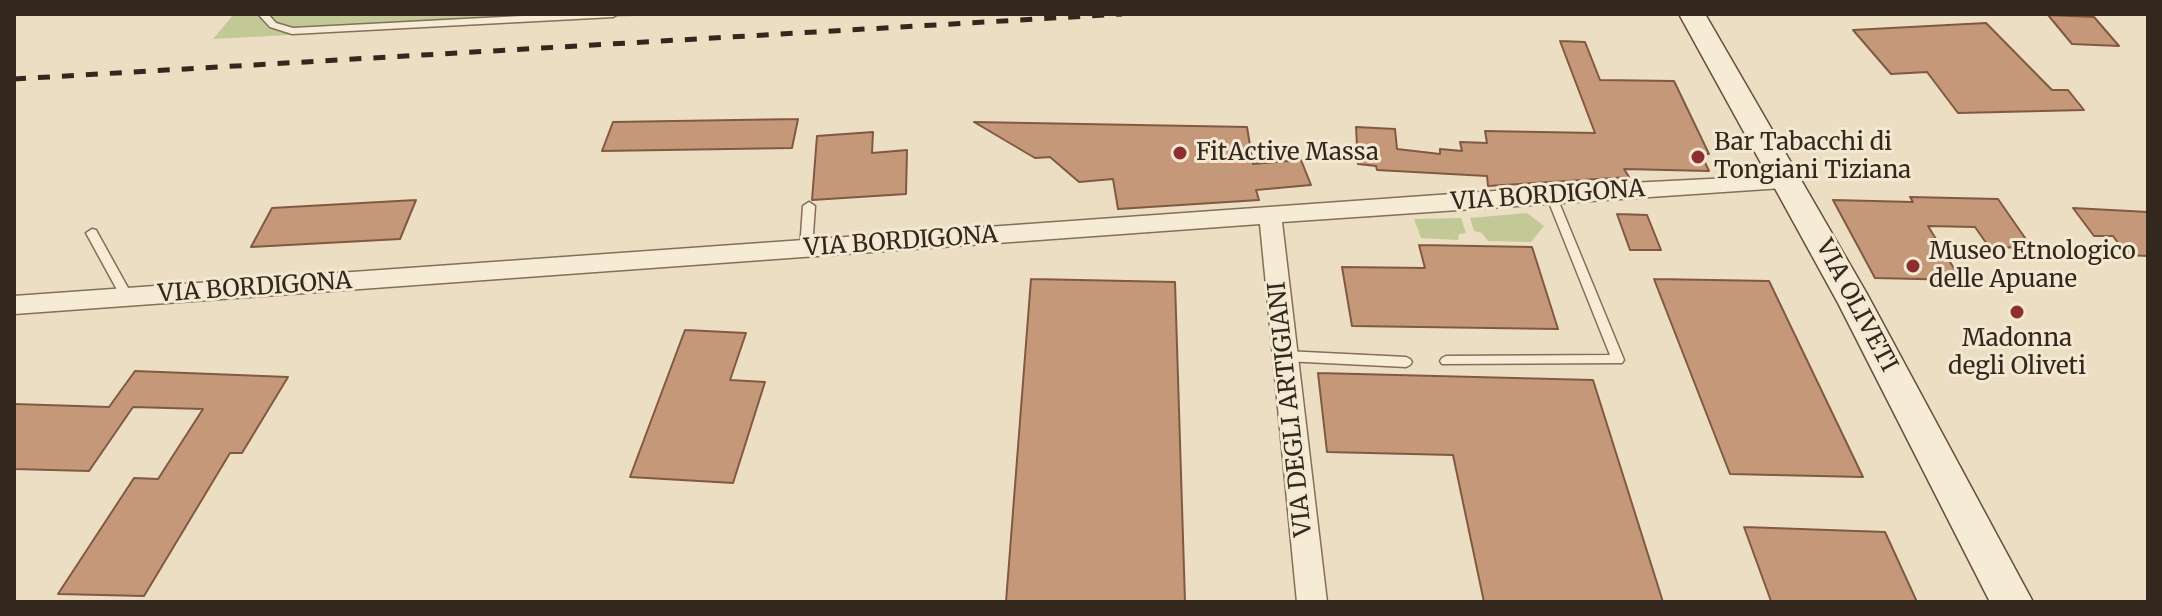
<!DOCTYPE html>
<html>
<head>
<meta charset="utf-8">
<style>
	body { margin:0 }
	#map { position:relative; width:2162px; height:616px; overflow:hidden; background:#ebdec2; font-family:Merriweather,serif }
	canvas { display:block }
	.frame { position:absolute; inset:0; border:16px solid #34281e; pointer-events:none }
</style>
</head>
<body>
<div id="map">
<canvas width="2162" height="616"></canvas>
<div class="frame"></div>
</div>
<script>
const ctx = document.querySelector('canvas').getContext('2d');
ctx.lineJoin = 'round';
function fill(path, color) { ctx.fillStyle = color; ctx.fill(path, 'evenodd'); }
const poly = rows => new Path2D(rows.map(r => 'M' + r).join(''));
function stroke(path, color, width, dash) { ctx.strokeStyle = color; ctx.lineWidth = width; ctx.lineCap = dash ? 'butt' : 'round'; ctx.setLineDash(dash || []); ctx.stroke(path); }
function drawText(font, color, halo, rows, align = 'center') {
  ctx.font = font + ' Merriweather,serif'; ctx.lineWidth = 6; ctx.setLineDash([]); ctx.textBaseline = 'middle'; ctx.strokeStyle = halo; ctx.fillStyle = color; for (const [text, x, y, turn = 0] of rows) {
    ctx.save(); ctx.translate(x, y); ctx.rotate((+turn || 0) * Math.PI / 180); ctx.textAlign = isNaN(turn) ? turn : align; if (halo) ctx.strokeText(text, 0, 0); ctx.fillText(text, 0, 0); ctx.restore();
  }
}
const green = poly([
	[234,14,675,14,213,39],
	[1527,213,1544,226,1531,242,1488,241,1482,233,1474,231,1470,218],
	[1461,218,1466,233,1459,234,1458,240,1421,238,1414,219]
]);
const building = poly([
	[2048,15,2094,17,2119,46,2072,44,2048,15],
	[1986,23,2052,90,2068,90,2084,110,1958,113,1927,72,1891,74,1853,30,1986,23],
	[1560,41,1585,42,1600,80,1674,81,1709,154,1701,154,1709,171,1624,169,1629,177,1488,186,1487,176,1377,170,1376,166,1358,164,1356,127,1395,129,1397,149,1440,154,1440,149,1462,151,1460,142,1487,143,1485,131,1595,133,1560,41],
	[798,119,792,148,602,151,613,122,798,119],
	[974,122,1247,127,1253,164,1301,160,1311,185,1256,190,1259,200,1118,209,1113,179,1079,182,1050,157,1035,158,974,122],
	[873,132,872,153,907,150,906,194,812,200,817,136,873,132],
	[1910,197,1998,199,2032,248,1989,247,1975,227,1928,226,1961,280,1875,278,1833,200,1913,202,1910,197],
	[416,200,400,239,251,247,272,208,416,200],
	[2073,208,2148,212,2148,256,2127,255,2113,236,2094,236,2073,208],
	[1617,214,1647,215,1661,250,1630,250,1617,214],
	[1419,245,1532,247,1558,329,1352,326,1342,267,1425,268,1419,245],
	[1031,279,1175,282,1185,602,1006,602,1031,279],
	[1654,279,1769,281,1863,477,1730,474,1654,279],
	[685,330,746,333,730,380,765,382,733,483,630,477,685,330],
	[135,371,288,377,242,453,230,453,144,596,58,594,134,478,158,479,203,409,133,407,89,471,14,469,14,404,109,407,135,371],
	[1318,373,1593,380,1663,602,1484,602,1453,455,1327,452,1318,373],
	[1744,527,1885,532,1917,602,1771,601,1744,527]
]);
const service = poly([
	[258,14,268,14,276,23,293,28,560,14,618,14,613,17,292,34,270,27,258,14],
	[1551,191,1556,195,1624,360,1622,363,1442,364,1440,361,1442,358,1446,356,1610,355,1546,195,1551,191],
	[809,202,815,206,812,249,806,253,800,249,803,206,809,202],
	[92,229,96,230,133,297,131,300,127,301,121,297,86,233,92,229],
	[1285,351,1406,357,1410,359,1412,362,1410,365,1406,367,1285,361,1281,359,1279,356,1281,353,1285,351]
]);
const minor = poly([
	[1789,175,1797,177,1800,182,1797,187,1282,222,1327,602,1297,602,1260,224,14,314,14,296,1551,187,1789,175]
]);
const secondary = poly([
	[1679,14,1705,14,1867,294,2033,602,1990,602,1838,303,1679,14]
]);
const rail = poly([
	[14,79,1122,14]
]);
const markers = [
	[1180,153,8,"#8e2e31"],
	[1698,157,8,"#8e2e31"],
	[1913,266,8,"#8e2e31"],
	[2017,312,8,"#8e2e31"]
];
const poiNames = [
	["Bar Tabacchi di",1714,143],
	["Tongiani Tiziana",1714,171],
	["FitActive Massa",1196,153],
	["Museo Etnologico",1929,252],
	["delle Apuane",1929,280],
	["Madonna",2017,339,"center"],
	["degli Oliveti",2017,367,"center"]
];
const streetNames = [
	["VIA BORDIGONA",1548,196,-4],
	["VIA BORDIGONA",901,242,-4],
	["VIA BORDIGONA",255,288,-4],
	["VIA OLIVETI",1856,306,62],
	["VIA DEGLI ARTIGIANI",1291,409,-96]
];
fill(green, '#c3c897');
fill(building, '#c6987a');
stroke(building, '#815942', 2);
stroke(service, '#836f5a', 3);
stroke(minor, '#836f5a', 3);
stroke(secondary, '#65503e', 3);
fill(service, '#f6ebd4');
fill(minor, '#f6ebd4');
fill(secondary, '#f6ebd4');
stroke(rail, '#34281e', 5, [12, 12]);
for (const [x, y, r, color] of markers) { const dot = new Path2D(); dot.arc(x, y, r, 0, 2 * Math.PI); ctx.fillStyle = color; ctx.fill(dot); stroke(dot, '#f3e8d1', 3); }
drawText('24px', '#34281e', '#f3e8d1', poiNames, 'left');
drawText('24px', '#34281e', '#f3e8d1', streetNames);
</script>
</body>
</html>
